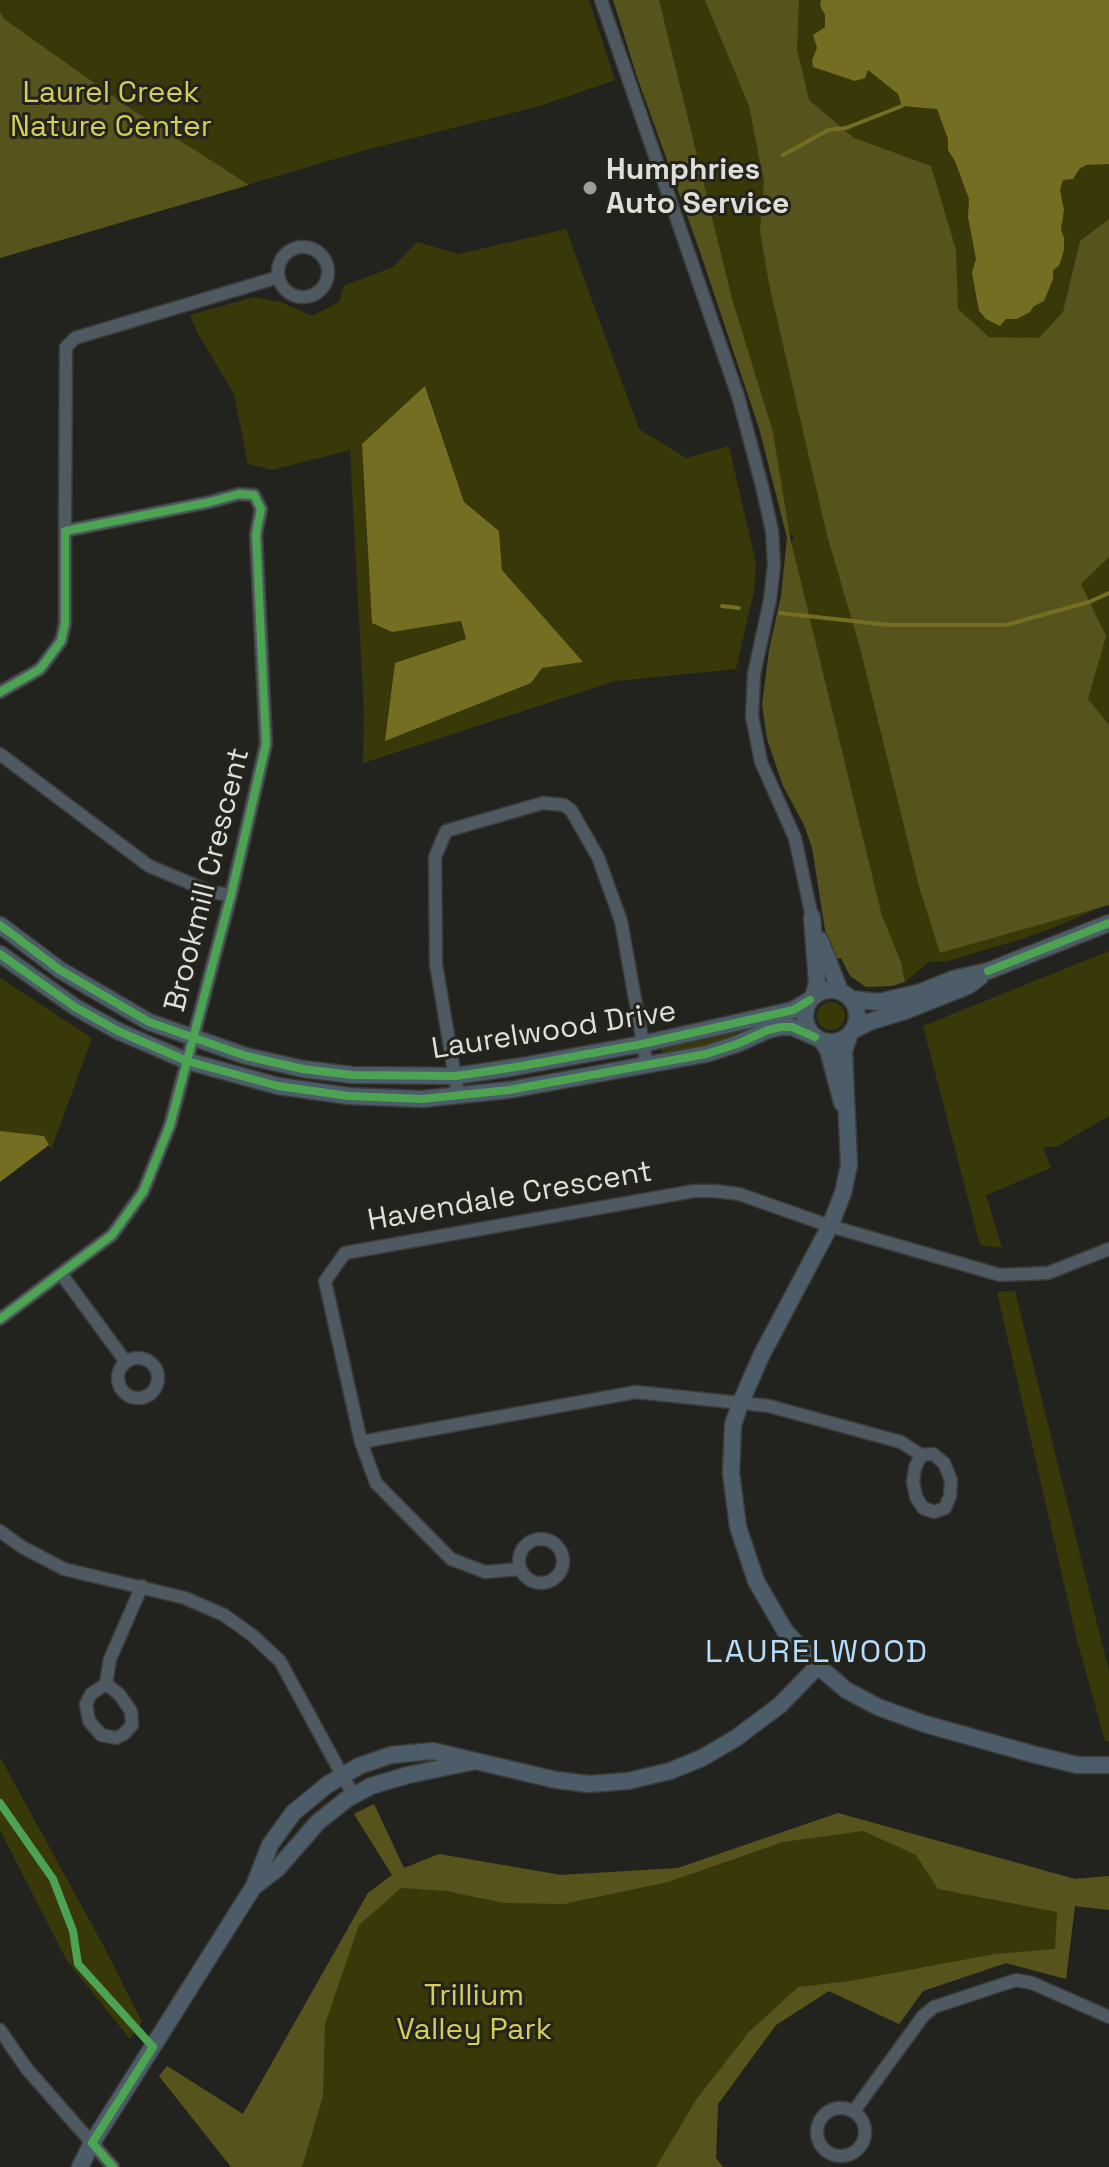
<!DOCTYPE html>
<html>
<head>
<meta charset="utf-8">
<style>
	body { margin:0 }
	canvas { display:block; background:#22221e }
</style>
</head>
<body>
<canvas width="1109" height="2167"></canvas>
<script>
const ctx = document.querySelector('canvas').getContext('2d');
ctx.lineJoin = 'round';
function fill(path, color) { ctx.fillStyle = color; ctx.fill(path, 'evenodd'); }
const poly = rows => new Path2D(rows.map(r => 'M' + r).join(''));
function stroke(path, color, width, dash) { ctx.strokeStyle = color; ctx.lineWidth = width; ctx.lineCap = dash ? 'butt' : 'round'; ctx.setLineDash(dash || []); ctx.stroke(path); }
function drawText(font, color, halo, rows, align = 'center') {
  ctx.font = font + ' "Space Grotesk",sans-serif'; ctx.lineWidth = 6; ctx.setLineDash([]); ctx.textBaseline = 'middle'; ctx.strokeStyle = halo; ctx.fillStyle = color; for (const [text, x, y, turn = 0] of rows) {
    ctx.save(); ctx.translate(x, y); ctx.rotate((+turn || 0) * Math.PI / 180); ctx.textAlign = isNaN(turn) ? turn : align; if (halo) ctx.strokeText(text, 0, 0); ctx.fillText(text, 0, 0); ctx.restore();
  }
}
const green = poly([
	[0,0,589,0,615,80,540,106,362,151,0,258],
	[621,0,1109,0,1109,903,1063,924,1025,938,948,961,929,962,905,982,900,960,775,764,764,717,787,560,794,535,786,535,756,416],
	[566,229,639,429,686,458,729,446,756,564,754,591,736,669,616,681,363,763,364,713,350,450,272,470,248,464,234,394,197,332,190,315,254,297,281,302,312,316,339,302,344,286,393,267,417,242,459,254],
	[426,387,464,502,499,531,502,570,582,662,542,668,466,640,461,621],
	[1109,951,1109,1116,1056,1147,1043,1147,1051,1168,986,1195,1002,1248,980,1245,923,1026],
	[0,978,92,1038,51,1150,49,1145,0,1131],
	'817 1016a14 14 0 1 1 28 0a14 14 0 1 1-28 0Z',
	[737,1032,738,1037,692,1050,662,1054,661,1046],
	[1015,1291,1109,1672,1109,1741,1105,1741,1077,1640,997,1292],
	[0,1757,103,1945,142,2022,130,2039,67,1961,0,1830],
	[374,1804,404,1868,439,1854,561,1875,678,1868,838,1813,1075,1879,1109,1876,1109,1910,1074,1906,1066,1979,1006,1963,923,1991,899,2024,829,1991,776,2025,718,2104,716,2158,723,2167,231,2167,159,2076,167,2066,243,2114,368,1893,392,1875,354,1814]
]);
const forest = poly([
	[613,0,659,0,732,299,773,432,790,537,882,916,901,962,905,982,892,986,866,987,850,976,841,958,833,960,826,936,812,848,804,825,783,786,767,739,762,704,769,650,781,596,787,537,759,428,699,249,637,77],
	[705,0,799,0,797,49,809,100,854,138,931,166,956,250,958,309,989,337,1039,338,1063,312,1080,241,1109,219,1109,557,1081,584,1106,636,1088,699,1109,725,1109,905,940,953,920,890,860,648,827,535,769,284,760,231,764,182,749,106],
	[0,12,4,19,134,111,249,185,0,258],
	[374,1804,404,1868,439,1854,561,1875,678,1868,838,1813,1075,1879,1109,1876,1109,1910,1075,1906,1066,1979,1006,1963,923,1991,899,2024,829,1991,776,2025,718,2104,716,2158,723,2167,656,2167,696,2100,749,2032,798,1987,850,1981,995,1954,1055,1949,1057,1912,938,1889,916,1855,863,1831,783,1842,668,1882,564,1904,503,1903,446,1891,401,1888,359,1925,325,2024,323,2096,302,2167,231,2167,159,2076,167,2066,243,2114,368,1893,392,1875,354,1814]
]);
const water = poly([
	[821,0,1109,0,1109,164,1087,165,1080,168,1073,179,1063,180,1060,190,1064,210,1061,230,1064,238,1064,250,1059,266,1053,270,1053,279,1044,301,1034,306,1030,312,1017,319,1006,319,1000,326,986,319,979,311,972,273,976,259,968,217,969,199,955,161,948,150,948,139,937,109,902,106,898,94,868,70,865,78,855,81,813,67,812,60,817,48,813,35,825,27,825,15,820,6],
	[425,386,464,502,499,531,502,570,583,662,542,668,531,683,385,741,395,663,466,639,461,621,392,632,372,623,362,444],
	[0,1131,44,1136,49,1145,0,1182]
]);
const stream = poly([
	[783,155,828,130,846,128,902,106],
	[722,606,739,608],
	[780,613,889,625,1006,625,1089,602,1109,593]
]);
const street = poly([
	[601,0,738,396,762,486,772,531,774,565,770,600,754,674,752,716,761,762,795,838,812,917],
	'278 272a25 25 0 1 1 50 0a25 25 0 1 1-50 0Z',
	[65,531,66,347,75,338,279,277],
	[0,692,40,669,61,641,65,623,65,531,210,502,239,494,254,495,261,509,256,534,266,744,231,895,170,1125,143,1192,112,1235,0,1319],
	[0,754,149,866,211,892,231,895],
	[458,1095,436,964,435,857,446,831,543,803,564,805,571,810,598,857,621,921,647,1066],
	[62,1275,126,1362],
	'118 1378a20 20 0 1 1 40 0a20 20 0 1 1-40 0Z',
	[361,1442,636,1392,769,1406,901,1442,921,1455,915,1468,913,1482,916,1497,923,1508,934,1512,945,1508,950,1496,951,1480,944,1463,933,1454,921,1455],
	[0,1531,22,1547,64,1569,185,1598,224,1615,252,1635,280,1661,353,1795],
	'519 1561a22 22 0 1 1 44 0a22 22 0 1 1-44 0Z',
	[520,1569,485,1572,451,1559,376,1483,361,1442,325,1281,345,1253,694,1191,715,1191,739,1194,830,1226,1000,1275,1048,1273,1109,1249],
	[106,1684,119,1694,131,1711,132,1725,124,1734,116,1738,101,1735,89,1721,86,1704,91,1694,106,1684],
	[106,1684,110,1659,142,1586],
	[0,2030,27,2069,113,2167],
	'817 2132a24 24 0 1 1 48 0a24 24 0 1 1-48 0Z',
	[854,2111,923,2016,934,2007,1016,1980,1032,1983,1109,2017]
]);
const secondary = poly([
	[812,917,817,983,813,997],
	[0,925,60,970,149,1022,246,1056,303,1069,352,1075,456,1076,516,1067,642,1044,793,1010,810,1000],
	[820,940,840,991],
	[0,954,75,1007,118,1031,187,1061,278,1086,349,1096,422,1099,509,1090,706,1054,737,1044,768,1030,781,1027,792,1027,815,1037],
	'805 1016a26 26 0 1 1 52 0a26 26 0 1 1-52 0Z',
	[851,999,879,1002,921,992,953,979,988,971,1109,923],
	[854,1030,869,1022,905,1011,968,986,980,977],
	[849,1036,844,1051,849,1165,843,1193,830,1226,762,1354,740,1404,733,1425,731,1473,738,1527,756,1581,785,1631,818,1666,846,1690,878,1707,925,1724,1032,1754,1077,1765,1109,1765],
	[822,1041,828,1050,842,1103],
	[255,1886,278,1868,318,1822,347,1799,371,1786,408,1775,471,1762],
	[80,2167,92,2143,254,1886,270,1845,293,1813,327,1785,359,1766,391,1755,433,1751,556,1780,589,1784,628,1781,670,1771,702,1758,736,1738,780,1705,818,1666]
]);
const cycleway = poly([
	[0,692,40,669,61,641,65,623,65,531,210,502,239,494,254,495,261,509,256,534,266,744,231,895,170,1125,143,1192,112,1235,0,1319],
	[0,925,60,970,149,1022,246,1056,303,1069,352,1075,456,1076,516,1067,642,1044,793,1010,810,1000],
	[0,954,75,1007,118,1031,187,1061,278,1086,349,1096,422,1099,509,1090,706,1054,737,1044,768,1030,781,1027,792,1027,815,1037],
	[988,971,1109,923],
	[0,1803,53,1879,73,1931,78,1964,153,2047,92,2143,113,2167]
]);
const markers = [
	[590,188,8,"#9d9d98"]
];
const parkNames = [
	["Laurel Creek",111,94],
	["Nature Center",111,128],
	["Trillium",474,1997],
	["Valley Park",474,2031]
];
const poiNames = [
	["Humphries",606,171],
	["Auto Service",606,205]
];
const streetNames = [
	["Brookmill Crescent",208,880,-76],
	["Laurelwood Drive",554,1031,-9],
	["Havendale Crescent",510,1197,-10]
];
const neighbourhoodNames = [
	["LAURELWOOD",817,1653]
];
fill(green, '#393808');
fill(forest, '#56531c');
fill(water, '#736e22');
stroke(stream, '#736e22', 4);
stroke(street, '#3c3c39', 15);
stroke(secondary, '#3c3c39', 19);
stroke(street, '#4e5962', 12);
stroke(secondary, '#4c5d69', 16);
stroke(cycleway, '#4ca352', 8);
for (const [x, y, r, color] of markers) { const dot = new Path2D(); dot.arc(x, y, r, 0, 2 * Math.PI); ctx.fillStyle = color; ctx.fill(dot); stroke(dot, '#24241c', 3); }
drawText('30px', '#d2cd5d', '#24241c', parkNames);
drawText('bold 30px', '#dfdfda', '#24241c', poiNames, 'left');
drawText('30px', '#dfdfda', '#24241c', streetNames);
ctx.letterSpacing = '2px';
drawText('32px', '#b6dcfc', '#24241c', neighbourhoodNames);
ctx.letterSpacing = '0px';
</script>
</body>
</html>
